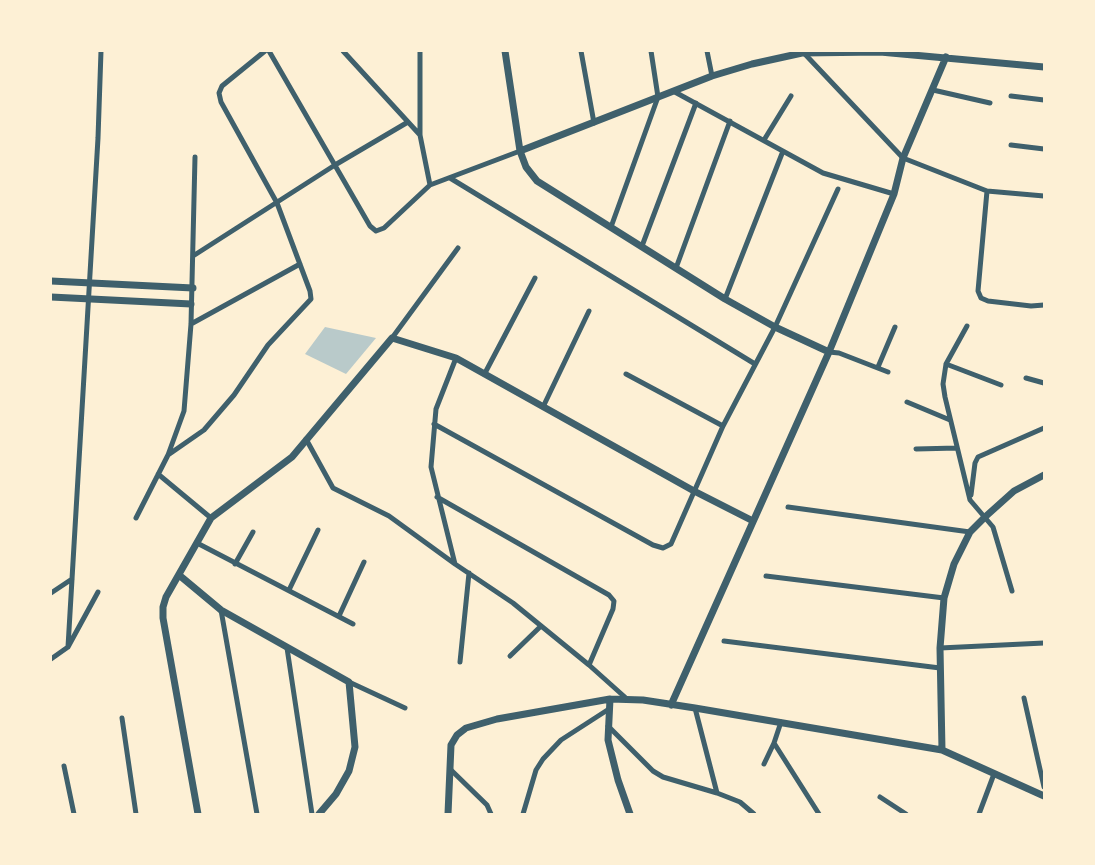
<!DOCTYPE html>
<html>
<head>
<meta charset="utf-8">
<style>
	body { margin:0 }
	#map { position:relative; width:1095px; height:865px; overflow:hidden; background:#fdf0d5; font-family:"Exo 2",sans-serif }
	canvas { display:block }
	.frame { position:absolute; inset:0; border:52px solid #fdf0d5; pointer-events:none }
</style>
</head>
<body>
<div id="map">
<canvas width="1095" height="865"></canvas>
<div class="frame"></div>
</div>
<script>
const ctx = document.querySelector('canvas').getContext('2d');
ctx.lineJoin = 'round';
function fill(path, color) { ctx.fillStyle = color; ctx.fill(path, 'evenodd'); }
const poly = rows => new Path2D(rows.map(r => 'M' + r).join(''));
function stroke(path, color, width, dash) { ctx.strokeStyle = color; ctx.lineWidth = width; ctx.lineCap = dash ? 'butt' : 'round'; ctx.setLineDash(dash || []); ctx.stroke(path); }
const green = poly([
	[325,327,376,338,346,374,305,354]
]);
const minor = poly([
	[269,51,370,226,376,231,384,228,430,185,520,151],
	[343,51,420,135],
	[420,51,420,135,430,185],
	[581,51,594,123],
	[707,51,712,76],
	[802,51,903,158,987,191,1044,196],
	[933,90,990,103],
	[673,91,823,173,894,194],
	[1011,96,1044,100],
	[764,140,791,96],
	[1011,145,1044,149],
	[450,178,755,364],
	[987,191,978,291,981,298,988,301,1031,306,1044,305],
	[611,227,658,97,651,51],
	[642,246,696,103],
	[193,256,335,165,408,122],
	[676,268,730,121],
	[725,299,783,151],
	[191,324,300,264],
	[967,326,946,364,943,384,945,397,970,500,993,527,1012,591],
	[392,338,458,248],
	[829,352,839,353,888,372],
	[946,364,1001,385],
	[878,367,895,327],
	[485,373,535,278],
	[626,374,723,426],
	[1026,378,1044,383],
	[907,402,950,420],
	[543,407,589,311],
	[434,424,653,545,663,548,671,544,723,426,775,327,838,189],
	[306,439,333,488,389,516,455,564,513,603,589,665,627,699],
	[916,449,957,448],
	[168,455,204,430,234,395,268,345,311,299,310,291,277,203,221,102,219,93,222,86,265,51],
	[158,474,211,518],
	[971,495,975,463,978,457,1044,428],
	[437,497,609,595,614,601,613,609,589,665],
	[788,507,970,532],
	[136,518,168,455,184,411,191,324,195,157],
	[197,543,353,624],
	[235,564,253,532],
	[455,564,431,467,436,409,456,358],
	[766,576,944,598],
	[289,590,318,530],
	[51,593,72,579],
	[221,610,257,814],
	[339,616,364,562],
	[724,641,940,668],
	[68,647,98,138,101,51],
	[287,648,312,814],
	[940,648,1044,643],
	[510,656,541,626],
	[51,659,68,647,98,592],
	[460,662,469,573],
	[349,682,405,708],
	[1024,698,1044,787],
	[695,708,717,793],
	[122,718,136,814],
	[781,722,774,743,819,814],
	[608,726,653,771,663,777,717,793,740,802,754,814],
	[764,764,774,743],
	[64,766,74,814],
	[450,769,487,805,491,814],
	[880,797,906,814],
	[523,814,536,770,543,759,561,740,609,709],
	[979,814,994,774]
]);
const tertiary = poly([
	[505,51,520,151,526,167,537,181,725,299,775,327,829,352],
	[520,151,712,76,752,64,802,53,880,52,1044,67],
	[51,281,193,288],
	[51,297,191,304],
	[179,575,221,610,349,682,355,747,349,771,336,794,319,814],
	[610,699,608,740,618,780,630,814],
	[671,705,829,352,894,194,903,158,946,57],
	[942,750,940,648,944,598,954,564,970,532,985,517,1014,491,1044,475],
	[198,814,163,618,163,607,166,597,211,518,292,457,392,338,456,358,694,491,753,521],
	[448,814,451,745,457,735,466,728,497,719,610,699,643,700,695,708,942,750,1044,796]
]);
fill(green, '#b9caca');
stroke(minor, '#3f606c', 5);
stroke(tertiary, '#3f606c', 7);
</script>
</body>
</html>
